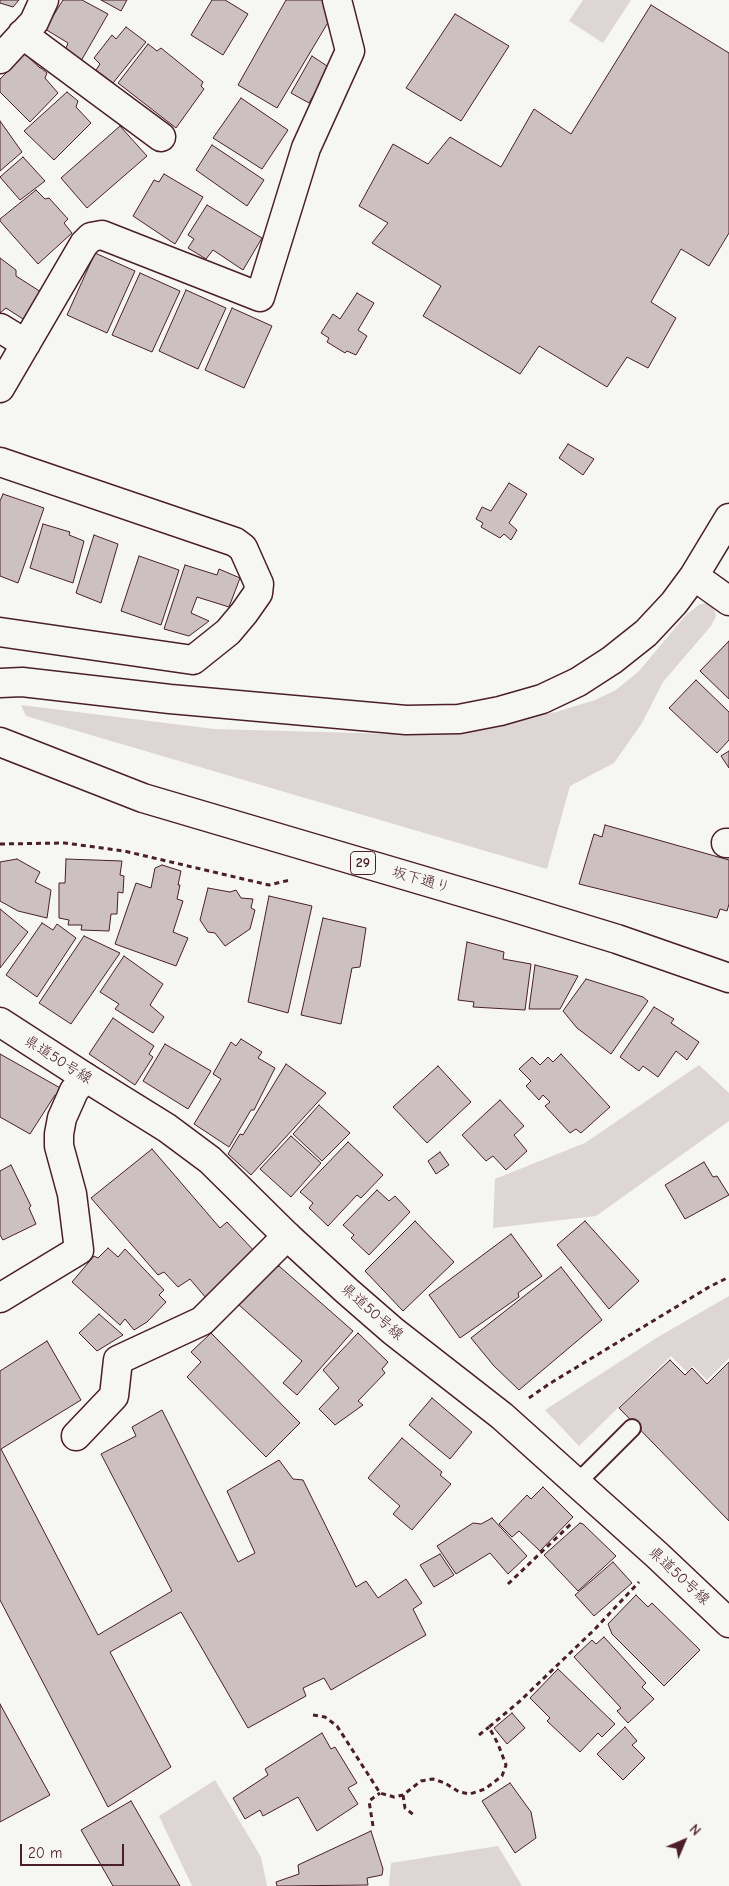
<!DOCTYPE html>
<html>
<head>
<meta charset="utf-8">
<style>
	body { margin:0 }
	#map { position:relative; width:729px; height:1886px; overflow:hidden; background:#f6f6f2; font-family:"Comic Neue",sans-serif }
	canvas { display:block }
	.north { position:absolute; left:659px; top:1816px; width:50px; height:50px; -webkit-text-stroke:4px #f6f6f2; paint-order:stroke; rotate:45deg; font-size:14px; font-weight:700; line-height:20px; text-align:center; color:#4a1f2b }
	.north::after { content:''; display:block; margin:auto; width:18px; height:22px; background:#4a1f2b; clip-path:polygon(50% 0,100% 100%,50% 72%,0 100%) }
	.scale { position:absolute; left:20px; top:1844px; width:104px; height:22px; box-sizing:border-box; border:2px solid #4a1f2b; border-top:0; padding-left:6px; font-size:15px; line-height:18px; white-space:nowrap; color:#4a1f2b; -webkit-text-stroke:4px #f6f6f2; paint-order:stroke }
</style>
</head>
<body>
<div id="map">
<canvas width="729" height="1886"></canvas>
<div class="north">N</div>
<div class="scale">20 m</div>
</div>
<script>
const ctx = document.querySelector('canvas').getContext('2d');
ctx.lineJoin = 'round';
function fill(path, color) { ctx.fillStyle = color; ctx.fill(path, 'evenodd'); }
const poly = rows => new Path2D(rows.map(r => 'M' + r).join(''));
function stroke(path, color, width, dash) { ctx.strokeStyle = color; ctx.lineWidth = width; ctx.lineCap = dash ? 'butt' : 'round'; ctx.setLineDash(dash || []); ctx.stroke(path); }
function drawText(font, color, halo, rows, align = 'center') {
  ctx.font = font + ' "Comic Neue","Klee One",sans-serif'; ctx.lineWidth = 4; ctx.setLineDash([]); ctx.textBaseline = 'middle'; ctx.strokeStyle = halo; ctx.fillStyle = color; for (const [text, x, y, turn = 0] of rows) {
    ctx.save(); ctx.translate(x, y); ctx.rotate((+turn || 0) * Math.PI / 180); ctx.textAlign = isNaN(turn) ? turn : align; if (halo) ctx.strokeText(text, 0, 0); ctx.fillText(text, 0, 0); ctx.restore();
  }
}
const green = poly([
	[583,0,631,0,603,43,569,21],
	[708,603,714,609,716,616,711,626,663,682,642,723,614,763,570,786,547,869,26,716,21,705,214,729,431,735,556,712,595,700,616,690,639,671,686,615,700,604],
	[699,1065,729,1093,729,1121,596,1216,493,1228,495,1179,585,1143],
	[729,1296,729,1358,707,1380,693,1366,687,1372,671,1356,579,1446,545,1410,658,1337],
	[215,1780,261,1857,267,1886,192,1886,159,1816],
	[498,1846,522,1886,389,1886,391,1863]
]);
const building = poly([
	[0,0,19,0,13,7,0,3,0,0],
	[63,0,82,0,108,14,81,61,65,51,68,43,45,29,63,0],
	[101,0,127,0,121,11,101,0],
	[212,0,225,0,248,14,223,55,191,35,212,0],
	[286,0,323,0,336,9,277,108,238,85,286,0],
	[651,5,729,53,729,233,709,266,681,249,651,302,676,318,648,368,627,357,607,387,539,346,520,374,423,316,441,286,372,243,388,223,359,206,393,144,428,164,450,137,501,167,534,109,571,134,651,5],
	[455,14,509,46,461,121,406,88,455,14],
	[126,27,146,42,113,83,96,70,100,64,94,58,112,35,116,39,126,27],
	[148,44,157,51,161,48,203,82,201,86,204,89,176,128,118,83,148,44],
	[25,54,40,68,41,68,47,73,45,78,58,93,30,122,0,92,0,79,25,54],
	[312,56,330,68,309,103,291,93,312,56],
	[67,92,78,101,76,107,91,123,54,160,24,131,67,92],
	[241,98,288,130,262,169,213,138,241,98],
	[0,121,22,152,0,171,0,121],
	[120,126,147,156,87,208,61,178,120,126],
	[212,145,264,180,247,206,196,170,212,145],
	[23,157,45,181,20,200,0,177,23,157],
	[164,174,203,197,175,244,133,216,154,180,159,182,164,174],
	[36,190,45,199,49,198,68,219,64,223,72,233,38,264,0,221,0,219,36,190],
	[207,205,262,238,243,270,213,250,206,259,188,248,194,239,188,235,207,205],
	[95,253,135,271,107,333,67,315,95,253],
	[0,258,16,270,16,276,41,292,23,319,6,308,0,313,0,258],
	[140,273,180,291,152,352,112,335,140,273],
	[186,290,226,308,198,369,159,351,186,290],
	[357,293,374,303,358,330,367,336,356,355,347,351,345,353,327,342,329,338,321,333,333,314,340,319,357,293],
	[232,308,272,326,244,388,205,370,232,308],
	[568,444,594,459,583,475,559,458,568,444],
	[509,483,527,494,509,523,517,530,511,540,504,534,500,538,481,527,483,523,476,519,482,507,491,511,509,483],
	[3,494,44,508,18,583,0,576,0,501,3,494],
	[43,524,70,532,69,535,84,541,73,583,30,568,43,524],
	[94,535,118,544,101,603,76,593,94,535],
	[139,556,179,570,161,625,121,611,139,556],
	[185,565,217,575,219,569,240,578,229,607,197,597,191,613,209,621,189,636,164,629,185,565],
	[729,641,729,699,700,671,729,641],
	[696,680,729,712,729,740,717,753,669,708,696,680],
	[729,751,729,768,721,756,729,751],
	[605,825,729,860,729,904,727,911,720,909,717,918,579,884,594,834,602,837,605,825],
	[17,859,40,872,35,882,51,890,47,918,18,911,0,901,0,862,17,859],
	[66,859,122,861,120,875,124,876,123,893,118,892,117,914,111,914,109,931,81,930,82,925,68,925,69,920,59,918,59,883,65,883,66,859],
	[162,865,181,871,178,885,180,885,177,899,183,901,173,932,188,938,176,966,115,944,136,883,151,888,155,868,162,865],
	[208,888,230,892,236,890,241,898,253,899,251,908,255,910,250,929,225,946,215,933,208,932,200,920,208,888],
	[269,896,312,906,288,1013,248,1002,269,896],
	[0,909,28,932,0,968,0,909],
	[323,918,366,928,360,967,352,968,341,1024,301,1015,323,918],
	[42,923,53,930,57,924,76,938,37,997,6,975,42,923],
	[84,936,120,953,71,1024,39,1003,84,936],
	[467,942,504,952,503,959,531,964,525,1010,473,1007,474,1002,458,1000,467,942],
	[124,956,163,984,150,1005,164,1017,153,1033,115,1009,119,1004,100,992,124,956],
	[535,965,578,976,560,1009,529,1009,535,965],
	[586,979,643,997,648,1001,611,1054,577,1028,563,1011,586,979],
	[654,1007,674,1019,671,1023,699,1042,687,1060,676,1051,658,1077,643,1066,639,1071,620,1057,654,1007],
	[113,1018,154,1046,149,1054,153,1057,135,1085,89,1054,113,1018],
	[241,1039,262,1052,258,1058,275,1068,254,1110,251,1110,229,1147,194,1124,221,1079,213,1074,231,1042,236,1046,241,1039],
	[165,1044,211,1071,188,1109,143,1081,165,1044],
	[0,1054,62,1089,59,1097,55,1095,30,1134,0,1117,0,1054],
	[561,1054,610,1107,581,1133,576,1129,570,1133,545,1106,550,1102,543,1095,539,1100,526,1086,531,1081,519,1069,532,1057,540,1065,548,1057,553,1062,561,1054],
	[286,1064,326,1093,251,1175,228,1154,240,1134,243,1135,286,1064],
	[438,1066,471,1102,427,1143,393,1107,438,1066],
	[500,1100,524,1126,514,1135,527,1151,506,1170,493,1156,486,1161,462,1135,500,1100],
	[319,1105,350,1133,322,1161,293,1134,319,1105],
	[291,1136,321,1163,291,1197,260,1169,291,1136],
	[348,1142,383,1175,361,1198,357,1195,328,1226,309,1208,313,1203,300,1192,348,1142],
	[152,1149,220,1228,227,1222,256,1253,206,1298,190,1279,178,1287,164,1272,158,1275,91,1198,152,1149],
	[440,1152,449,1165,436,1174,428,1161,440,1152],
	[704,1162,713,1177,717,1176,729,1195,685,1219,665,1185,704,1162],
	[11,1165,31,1206,29,1208,36,1224,3,1240,0,1235,0,1171,11,1165],
	[377,1190,389,1201,395,1196,410,1212,369,1255,351,1238,354,1235,343,1225,377,1190],
	[415,1221,454,1262,403,1311,365,1271,415,1221],
	[585,1221,639,1281,609,1309,557,1245,585,1221],
	[511,1234,542,1276,518,1293,519,1297,460,1338,429,1295,511,1234],
	[108,1248,118,1257,125,1249,164,1290,159,1295,166,1302,147,1322,134,1330,125,1319,120,1325,72,1282,94,1256,98,1258,108,1248],
	[279,1266,353,1331,297,1395,283,1383,302,1361,239,1305,269,1271,279,1266],
	[561,1267,602,1320,519,1390,494,1366,471,1338,561,1267],
	[99,1314,123,1335,97,1351,79,1333,99,1314],
	[211,1333,300,1423,266,1457,187,1377,201,1362,191,1352,211,1333],
	[358,1333,388,1362,382,1369,385,1373,358,1401,363,1405,335,1425,319,1409,339,1388,323,1370,358,1333],
	[47,1341,81,1400,1,1449,98,1635,172,1591,101,1454,136,1436,132,1427,162,1410,238,1562,255,1553,227,1491,279,1460,293,1479,303,1480,356,1587,366,1581,378,1598,406,1579,422,1603,413,1609,426,1635,331,1690,324,1678,303,1688,306,1696,248,1728,181,1612,110,1652,171,1767,108,1807,0,1600,0,1371,47,1341],
	[670,1360,685,1375,692,1368,707,1384,729,1362,729,1521,619,1408,670,1360],
	[432,1398,472,1432,450,1459,409,1425,432,1398],
	[402,1438,442,1472,440,1475,451,1484,412,1530,393,1514,400,1506,368,1478,402,1438],
	[543,1487,573,1517,540,1551,519,1531,512,1537,499,1524,527,1495,531,1499,543,1487],
	[492,1518,527,1556,508,1574,490,1553,456,1574,437,1546,473,1523,481,1524,492,1518],
	[580,1523,583,1524,616,1556,578,1591,544,1555,580,1523],
	[440,1554,454,1575,434,1587,420,1565,440,1554],
	[613,1562,632,1583,594,1616,575,1595,613,1562],
	[636,1595,648,1607,652,1603,700,1650,664,1686,612,1634,608,1624,636,1595],
	[604,1637,646,1683,642,1687,654,1699,628,1723,617,1711,621,1708,574,1657,592,1640,596,1644,604,1637],
	[558,1669,615,1724,602,1737,598,1733,580,1752,547,1721,550,1718,530,1698,558,1669],
	[0,1704,50,1795,0,1822,0,1704],
	[512,1713,525,1728,507,1744,494,1728,512,1713],
	[625,1727,637,1741,632,1745,645,1758,623,1780,597,1754,625,1727],
	[322,1733,331,1749,335,1747,357,1783,348,1788,358,1804,317,1831,298,1797,263,1816,260,1810,245,1819,233,1798,268,1775,265,1769,322,1733],
	[510,1783,531,1812,536,1838,515,1853,482,1801,510,1783],
	[131,1801,180,1886,113,1886,81,1830,131,1801],
	[371,1831,383,1869,382,1875,367,1878,368,1885,277,1886,276,1882,299,1874,298,1865,371,1831]
]);
const path = poly([
	[0,844,65,843,124,851,269,885,290,880],
	[529,1398,549,1384,709,1287,729,1277],
	[508,1584,573,1522],
	[313,1715,325,1717,337,1726,380,1793,394,1797,403,1795,421,1781,433,1779,445,1783,459,1792,470,1794,485,1789,502,1776,506,1765,498,1744,489,1727,520,1701,595,1629,639,1582],
	[479,1735,489,1727],
	[403,1795,405,1808,415,1816],
	[373,1826,369,1801,380,1793]
]);
const service = poly([
	[577,1483,632,1428]
]);
const minor = poly([
	[22,34,161,137],
	[0,59,34,22,44,0],
	[0,328,26,344],
	[0,388,84,244,91,237,102,235,260,297,306,148,350,51,337,0],
	[0,462,235,542,243,548,259,584,258,593,244,613,228,632,193,660,0,632],
	[694,576,729,601],
	[0,683,22,682,170,699,406,720,459,719,500,711,542,699,578,682,612,660,646,633,674,603,694,576,729,518],
	[726,843,729,843],
	[0,1298,79,1250,72,1194,59,1146,59,1134,62,1118,74,1091,85,1077],
	[76,1436,114,1396,118,1360,202,1321,287,1236]
]);
const secondary = poly([
	[0,1022,85,1077,167,1128,210,1160,287,1236,347,1291,393,1331,502,1416,657,1555,729,1623]
]);
const primary = poly([
	[0,742,143,798,509,906,617,939,729,978]
]);
const shields = [
	[363,863,25]
];
const shieldNames = [
	["29",363,863]
];
const streetNames = [
	["坂下通り",421,880,16],
	["県道50号線",58,1060,32],
	["県道50号線",372,1312,41],
	["県道50号線",679,1576,43]
];
fill(green, '#ddd6d5');
fill(building, '#ccc1c0');
stroke(building, '#4a1f2b', 1);
stroke(service, '#4a1f2b', 20);
stroke(minor, '#4a1f2b', 31);
stroke(secondary, '#4a1f2b', 31);
stroke(primary, '#4a1f2b', 31);
stroke(path, '#4a1f2b', 3, [5, 4]);
stroke(service, '#f6f6f2', 16);
stroke(minor, '#f6f6f2', 28);
stroke(secondary, '#f6f6f2', 28);
stroke(primary, '#f6f6f2', 28);
for (const [x, y, w] of shields) { const box = new Path2D(); box.roundRect(x - w / 2, y - 11.5, w, 23, 4); ctx.fillStyle = '#f6f6f2'; ctx.fill(box); stroke(box, '#4a1f2b', 1); }
drawText('bold 14px', '#4a1f2b', null, shieldNames);
drawText('15px', '#4a1f2b', '#f6f6f2', streetNames);
</script>
</body>
</html>
